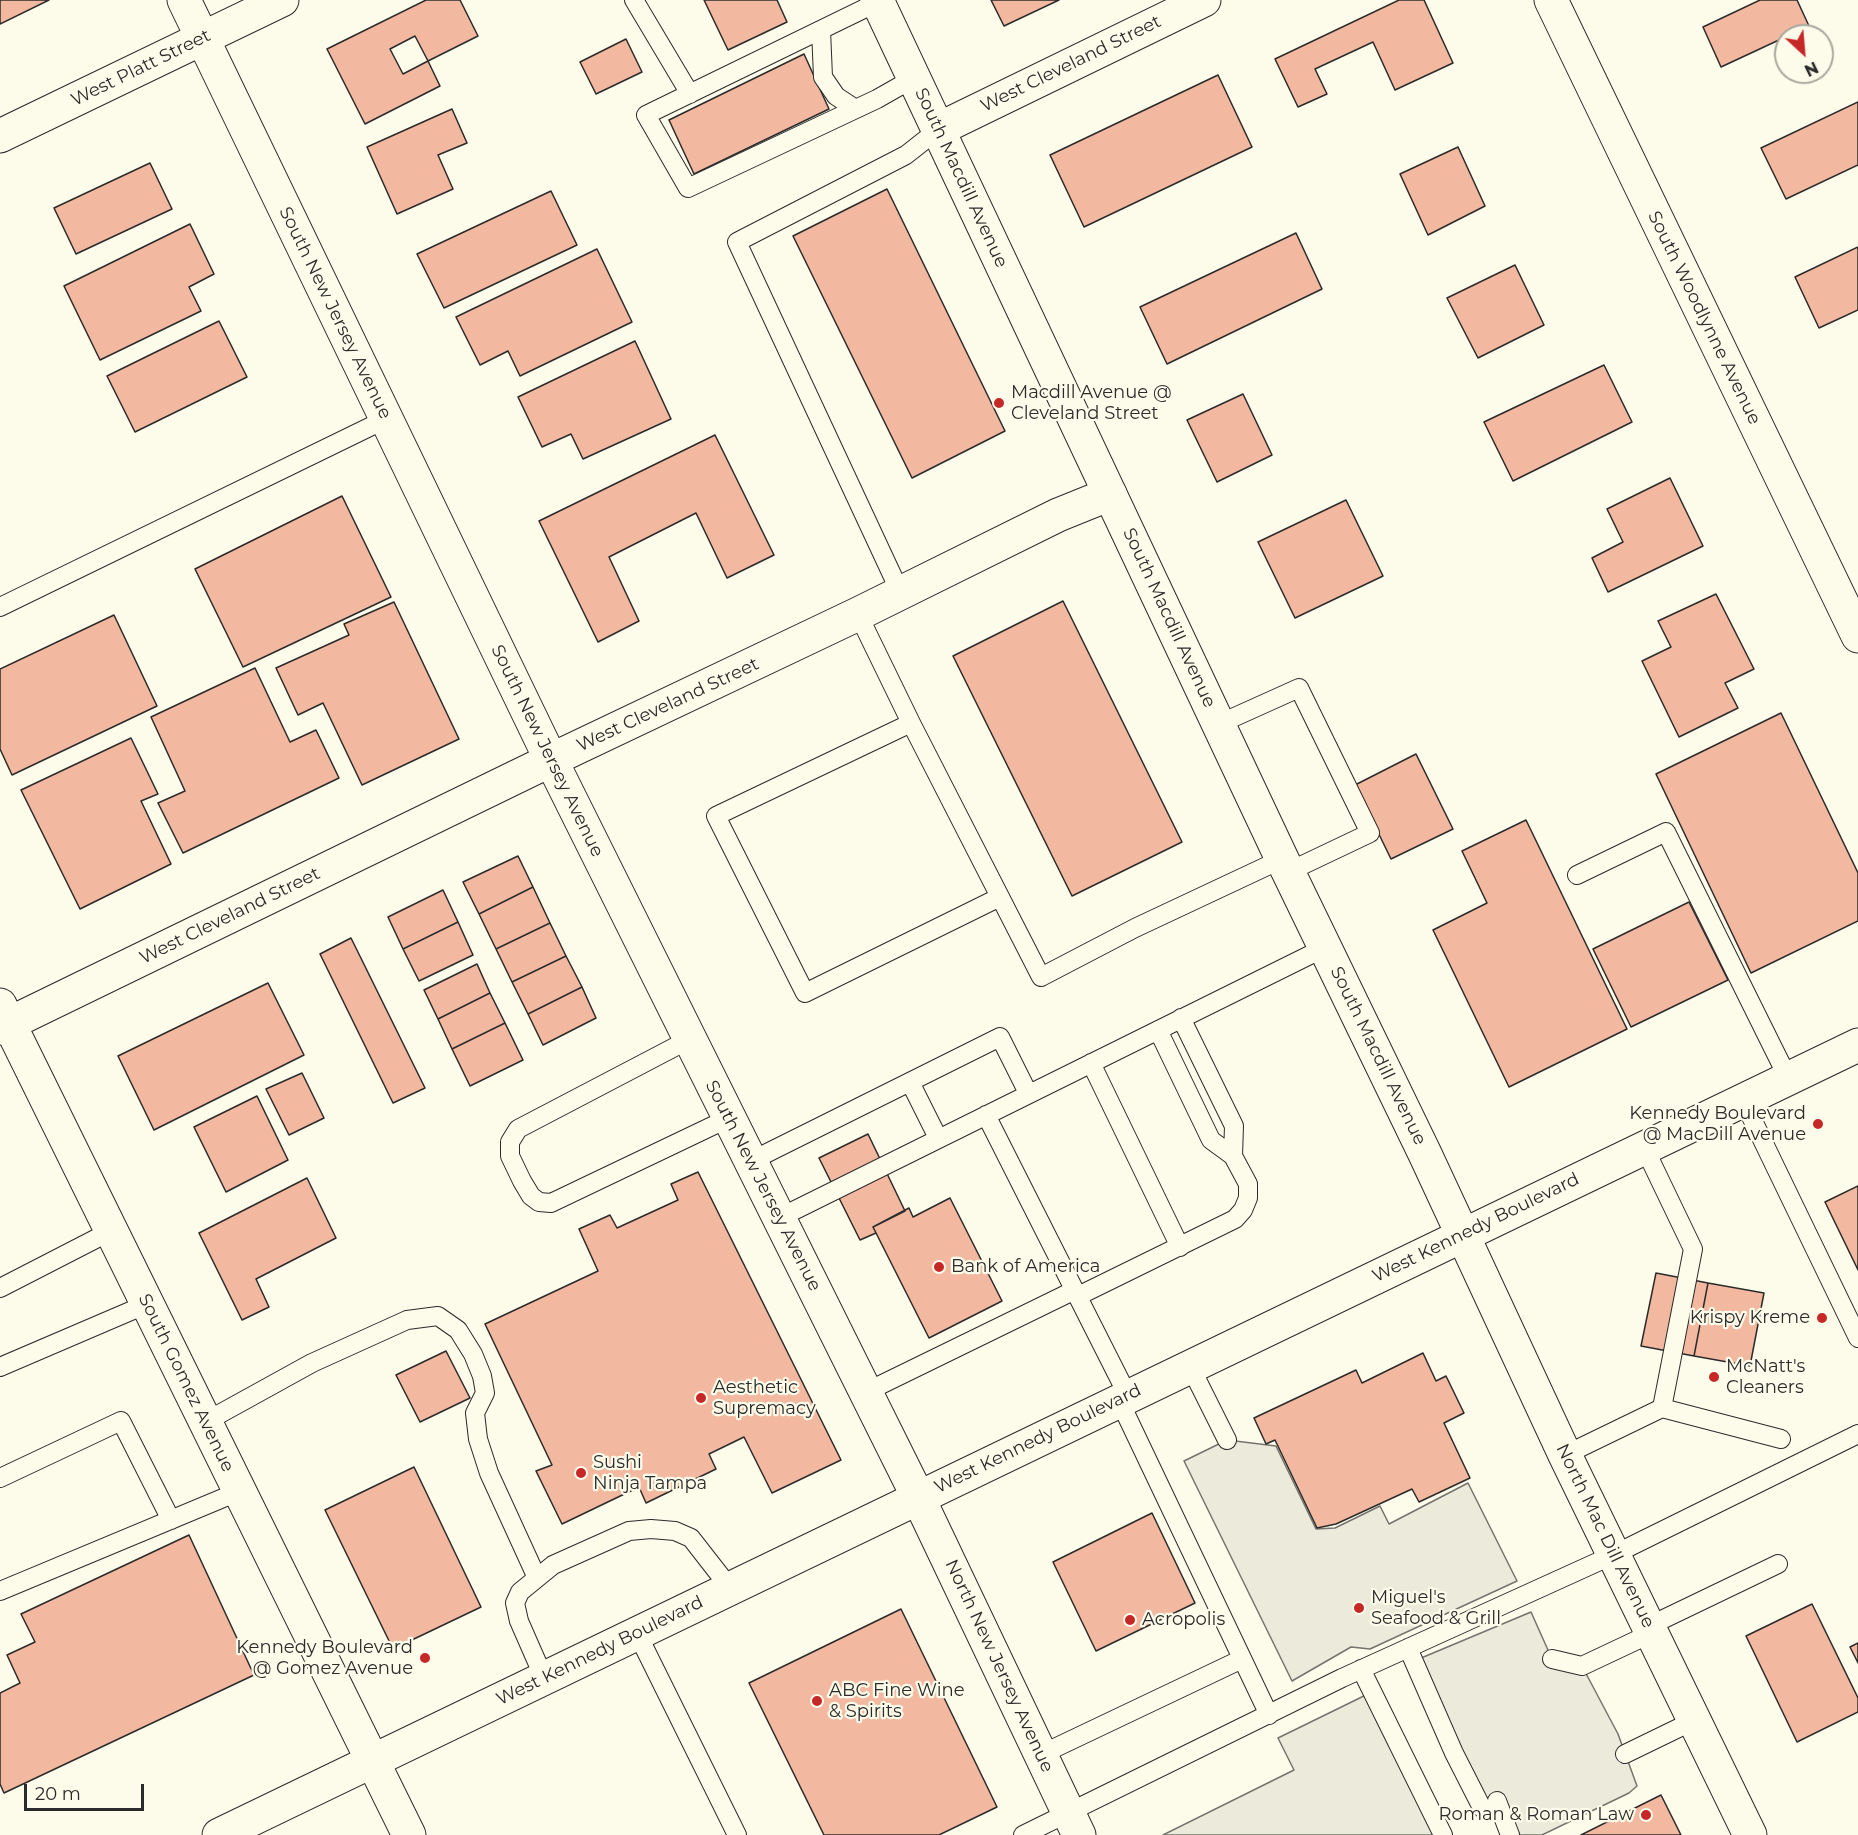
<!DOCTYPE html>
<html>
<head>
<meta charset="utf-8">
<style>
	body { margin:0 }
	#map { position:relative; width:1858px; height:1835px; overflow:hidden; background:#fdfbea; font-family:Montserrat,sans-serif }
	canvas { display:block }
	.north { position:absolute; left:1774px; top:24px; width:60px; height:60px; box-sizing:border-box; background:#fdfbea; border:2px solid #a9a89e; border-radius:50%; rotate:154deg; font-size:16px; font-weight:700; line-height:24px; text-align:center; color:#2b2b2b }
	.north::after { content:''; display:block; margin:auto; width:21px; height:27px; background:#c62828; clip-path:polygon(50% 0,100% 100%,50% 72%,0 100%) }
	.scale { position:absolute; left:24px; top:1784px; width:120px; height:27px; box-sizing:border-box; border:3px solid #2b2b2b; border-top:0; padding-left:8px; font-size:18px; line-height:21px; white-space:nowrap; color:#2b2b2b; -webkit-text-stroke:4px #fdfbea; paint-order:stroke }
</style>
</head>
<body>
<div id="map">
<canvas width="1858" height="1835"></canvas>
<div class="north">N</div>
<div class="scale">20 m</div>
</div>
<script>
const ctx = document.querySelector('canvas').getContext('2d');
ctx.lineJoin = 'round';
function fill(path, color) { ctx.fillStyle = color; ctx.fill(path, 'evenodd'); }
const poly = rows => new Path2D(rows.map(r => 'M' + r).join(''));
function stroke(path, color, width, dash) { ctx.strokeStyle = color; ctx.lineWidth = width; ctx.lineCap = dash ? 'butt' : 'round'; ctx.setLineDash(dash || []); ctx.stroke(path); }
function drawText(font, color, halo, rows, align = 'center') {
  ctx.font = font + ' Montserrat,sans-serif'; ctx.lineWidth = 4.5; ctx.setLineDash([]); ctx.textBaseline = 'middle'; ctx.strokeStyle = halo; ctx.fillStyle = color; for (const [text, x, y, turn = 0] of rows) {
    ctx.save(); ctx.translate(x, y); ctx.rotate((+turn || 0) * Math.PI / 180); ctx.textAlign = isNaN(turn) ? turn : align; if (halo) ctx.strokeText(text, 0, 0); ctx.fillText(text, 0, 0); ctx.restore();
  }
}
const parking = poly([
	[1227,1440,1276,1446,1316,1529,1335,1528,1380,1506,1389,1524,1468,1483,1517,1581,1370,1649,1351,1647,1292,1681,1184,1461,1227,1440],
	[1531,1612,1552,1659,1582,1666,1618,1734,1637,1786,1629,1793,1542,1835,1520,1835,1501,1799,1482,1808,1414,1661,1531,1612],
	[1372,1692,1443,1835,1163,1835,1294,1770,1278,1738,1372,1692]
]);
const building = poly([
	[0,0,49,0,0,24,0,0],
	[426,0,460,0,478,36,428,61,440,86,365,124,327,49,426,0],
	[415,36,428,61,403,74,390,49,415,36],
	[704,0,777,0,787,22,728,50,704,0],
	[991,0,1059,0,1004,26,991,0],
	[1399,0,1424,0,1453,63,1395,90,1373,42,1315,69,1327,94,1298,107,1275,59,1399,0],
	[1760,0,1797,0,1809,26,1721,67,1703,27,1760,0],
	[626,39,642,72,596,94,580,62,626,39],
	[804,54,829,109,694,174,669,120,804,54],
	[1218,75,1252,147,1084,227,1050,155,1218,75],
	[1858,102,1858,165,1786,199,1761,148,1858,102],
	[452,109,467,143,438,155,453,189,397,214,367,147,452,109],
	[1458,147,1485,206,1428,235,1400,174,1458,147],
	[150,163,172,209,76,254,54,208,150,163],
	[887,189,1005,431,912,478,793,236,887,189],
	[551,191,577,245,444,308,417,254,551,191],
	[190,224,214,274,189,287,201,311,100,360,64,286,190,224],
	[1296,233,1322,289,1167,364,1140,307,1296,233],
	[1858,247,1858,310,1819,328,1795,277,1858,247],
	[597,249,632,322,520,376,508,351,480,365,456,317,597,249],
	[1515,265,1544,325,1478,358,1447,298,1515,265],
	[219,321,247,377,135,432,107,376,219,321],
	[635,341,671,419,583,459,571,434,542,447,518,397,635,341],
	[1604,365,1632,422,1513,481,1484,422,1604,365],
	[1243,394,1272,455,1217,482,1187,420,1243,394],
	[715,435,774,555,727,578,696,513,609,557,639,621,598,642,539,521,715,435],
	[1670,478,1703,546,1608,592,1592,558,1623,542,1607,509,1670,478],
	[342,496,391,597,243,667,195,569,342,496],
	[1346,500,1383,576,1295,618,1258,542,1346,500],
	[1716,594,1754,669,1725,683,1738,708,1679,737,1642,661,1671,647,1658,621,1716,594],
	[1063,601,1182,842,1072,896,953,656,1063,601],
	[394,602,459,739,362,785,323,703,298,715,276,668,349,635,344,624,394,602],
	[114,615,157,706,12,775,0,749,0,669,114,615],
	[255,668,290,742,316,730,339,778,183,853,158,803,185,791,151,717,255,668],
	[1781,713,1858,873,1858,921,1751,973,1656,774,1781,713],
	[131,738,158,794,141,801,171,864,80,909,21,790,131,738],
	[1416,754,1453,829,1391,859,1355,785,1416,754],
	[1526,820,1627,1029,1509,1087,1433,930,1487,903,1462,851,1526,820],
	[518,856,533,887,479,914,463,882,518,856],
	[533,887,550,923,496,949,479,914,533,887],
	[443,890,458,922,403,949,388,917,443,890],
	[1689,902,1728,980,1631,1027,1593,949,1689,902],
	[458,922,473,955,419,981,403,949,458,922],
	[550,923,566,956,512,982,496,949,550,923],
	[351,938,425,1088,393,1103,320,954,351,938],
	[566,956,582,987,528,1014,512,982,566,956],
	[477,964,490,993,438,1019,424,990,477,964],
	[268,983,304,1055,154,1130,118,1056,268,983],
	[582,987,596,1018,543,1045,528,1014,582,987],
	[490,993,505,1023,452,1049,438,1019,490,993],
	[505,1023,523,1060,470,1086,452,1049,505,1023],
	[302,1073,324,1118,289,1135,266,1089,302,1073],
	[257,1096,288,1160,226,1192,194,1127,257,1096],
	[868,1134,905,1211,873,1227,876,1233,860,1240,819,1158,868,1134],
	[698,1172,841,1460,772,1493,744,1437,709,1454,716,1469,646,1503,639,1487,562,1524,536,1471,552,1465,485,1324,598,1271,579,1229,610,1215,617,1228,678,1200,671,1184,698,1172],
	[307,1178,336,1238,256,1279,269,1307,242,1320,199,1233,307,1178],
	[1858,1186,1858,1270,1825,1202,1858,1186],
	[950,1198,1002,1301,929,1338,873,1227,909,1208,913,1217,950,1198],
	[1656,1273,1708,1283,1694,1356,1641,1346,1656,1273],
	[1708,1283,1764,1293,1750,1366,1694,1356,1708,1283],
	[446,1351,470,1398,420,1422,396,1375,446,1351],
	[1423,1353,1436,1381,1446,1376,1464,1413,1444,1423,1470,1478,1419,1502,1412,1489,1336,1524,1317,1528,1275,1440,1266,1444,1254,1418,1356,1370,1362,1383,1423,1353],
	[414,1467,481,1607,393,1649,325,1510,414,1467],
	[1152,1513,1195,1603,1096,1651,1053,1562,1152,1513],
	[189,1535,254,1675,4,1793,0,1784,0,1693,20,1683,7,1655,35,1642,21,1614,189,1535],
	[1812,1604,1858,1698,1858,1712,1797,1742,1746,1636,1812,1604],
	[901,1609,997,1807,939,1835,824,1835,749,1683,901,1609],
	[1858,1643,1858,1663,1850,1647,1858,1643],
	[1661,1795,1681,1835,1581,1835,1661,1795]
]);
const lane = poly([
	[634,0,690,94],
	[878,2,646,115,688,188,877,99,914,78],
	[821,30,823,77,836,96,854,108],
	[901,594,737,242,906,155,939,129],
	[0,607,386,419],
	[858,614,911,723,1041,977,1135,928,1282,859],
	[911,723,716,816,805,993,1000,897],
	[1219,724,1299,688,1370,833,1290,871],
	[1577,875,1666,832,1788,1078],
	[1181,1018,1234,1126,1233,1156],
	[690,1039,518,1129,510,1142,510,1156,522,1181,531,1196,539,1202,551,1203,729,1118],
	[1091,1063,1180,1247],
	[910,1082,938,1138],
	[1743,1100,1858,1338],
	[986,1115,1128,1396],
	[1644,1147,1693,1249,1662,1408],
	[751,1161,1000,1037,1028,1093],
	[779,1218,1326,947],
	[0,1288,111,1231],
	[1078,1296,1235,1219,1243,1210,1248,1198,1248,1184,1233,1156,1211,1140,1158,1030],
	[1190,1366,1227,1440],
	[0,1367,147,1304],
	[866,1392,1075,1290],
	[1119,1400,1269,1715],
	[205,1422,312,1363,407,1320,438,1316,458,1330,473,1354,482,1376,485,1393,475,1413,478,1439,489,1473,537,1578],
	[1565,1455,1662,1408,1781,1439],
	[0,1478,121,1421,171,1520],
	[0,1591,240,1491],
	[1649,1626,1778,1564],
	[637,1633,737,1835],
	[1408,1648,1454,1753,1482,1808],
	[1552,1659,1582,1666,1652,1633],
	[1361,1669,1443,1835],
	[544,1678,519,1621,515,1603,520,1592,553,1565,629,1531,651,1529,675,1531,691,1538,730,1588],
	[1625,1754,1695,1720],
	[1040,1755,1242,1659],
	[1497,1801,1510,1835],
	[1023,1835,1342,1678,1613,1555,1858,1434]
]);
const street = poly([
	[184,0,551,760,918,1497,1079,1835],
	[1551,0,1858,636],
	[939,129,1204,0],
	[0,136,282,0],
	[0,1005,409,1835],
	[0,1028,551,760,858,614,1058,515,1110,494]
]);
const secondary = poly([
	[877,0,1282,859,1425,1154,1565,1455,1750,1835]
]);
const primary = poly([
	[219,1835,1858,1045]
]);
const markers = [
	[999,403,6,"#c62828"],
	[1818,1124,6,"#c62828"],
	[939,1267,6,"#c62828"],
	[1822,1318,6,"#c62828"],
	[1714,1377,6,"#c62828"],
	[701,1398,6,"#c62828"],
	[581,1473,6,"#c62828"],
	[1359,1608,6,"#c62828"],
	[1130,1620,6,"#c62828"],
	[425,1658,6,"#c62828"],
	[817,1701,6,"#c62828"],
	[1646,1815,6,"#c62828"]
];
const streetNames = [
	["West Cleveland Street",1071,64,-26],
	["West Platt Street",141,68,-26],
	["South Macdill Avenue",961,178,65],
	["South New Jersey Avenue",335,313,64],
	["South Woodlynne Avenue",1704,318,64],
	["South Macdill Avenue",1169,618,65],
	["West Cleveland Street",668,705,-25],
	["South New Jersey Avenue",547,751,64],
	["West Cleveland Street",230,916,-26],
	["South Macdill Avenue",1378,1056,64],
	["South New Jersey Avenue",763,1186,63],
	["West Kennedy Boulevard",1476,1228,-26],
	["South Gomez Avenue",186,1383,64],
	["West Kennedy Boulevard",1038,1439,-26],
	["North Mac Dill Avenue",1605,1536,64],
	["West Kennedy Boulevard",600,1651,-26],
	["North New Jersey Avenue",999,1666,65]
];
const poiNames = [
	["Macdill Avenue @",1011,393],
	["Cleveland Street",1011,414],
	["Kennedy Boulevard",1806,1114,"right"],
	["@ MacDill Avenue",1806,1135,"right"],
	["Bank of America",951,1267],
	["Krispy Kreme",1810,1318,"right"],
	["McNatt's",1726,1367],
	["Cleaners",1726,1388],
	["Aesthetic",713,1388],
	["Supremacy",713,1409],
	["Sushi",593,1463],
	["Ninja Tampa",593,1484],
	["Miguel's",1371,1598],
	["Seafood & Grill",1371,1619],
	["Acropolis",1142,1620],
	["Kennedy Boulevard",413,1648,"right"],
	["@ Gomez Avenue",413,1669,"right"],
	["ABC Fine Wine",829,1691],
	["& Spirits",829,1712],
	["Roman & Roman Law",1634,1815,"right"]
];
fill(parking, '#eceadb');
stroke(parking, '#74746e', 1.5);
fill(building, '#f2b8a0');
stroke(building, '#2b2b2b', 1.5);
stroke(lane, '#2b2b2b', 20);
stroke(street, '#2b2b2b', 35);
stroke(secondary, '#2b2b2b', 35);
stroke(primary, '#2b2b2b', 35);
stroke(lane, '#fdfbea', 18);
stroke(street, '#fdfbea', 33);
stroke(secondary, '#fdfbea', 33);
stroke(primary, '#fdfbea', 33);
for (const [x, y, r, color] of markers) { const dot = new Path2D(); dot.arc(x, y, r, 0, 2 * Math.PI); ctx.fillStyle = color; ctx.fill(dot); stroke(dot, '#fdfbea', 2); }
drawText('18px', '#2b2b2b', '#fdfbea', streetNames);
drawText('18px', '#2b2b2b', '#fdfbea', poiNames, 'left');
</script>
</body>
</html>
